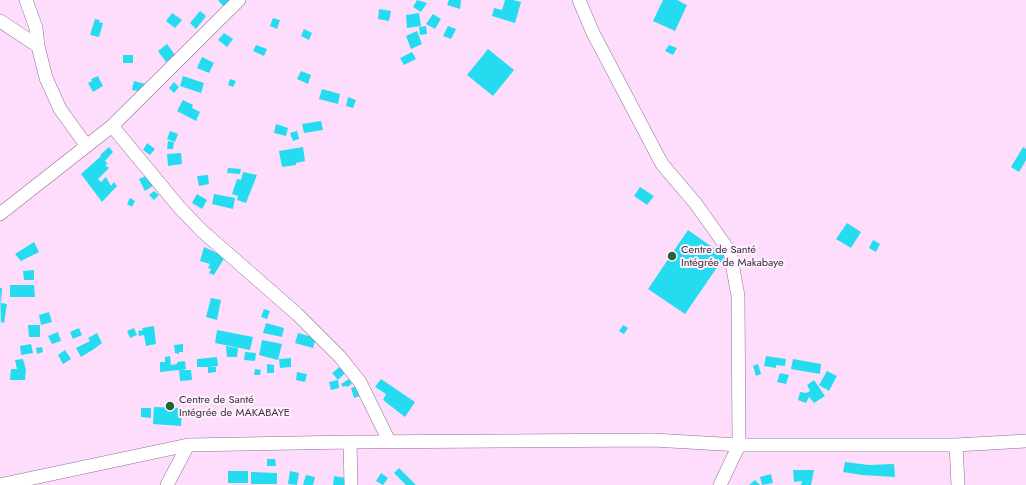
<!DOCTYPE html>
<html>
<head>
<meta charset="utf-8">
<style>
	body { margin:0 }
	canvas { display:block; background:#feddfc }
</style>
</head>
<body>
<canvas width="1026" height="485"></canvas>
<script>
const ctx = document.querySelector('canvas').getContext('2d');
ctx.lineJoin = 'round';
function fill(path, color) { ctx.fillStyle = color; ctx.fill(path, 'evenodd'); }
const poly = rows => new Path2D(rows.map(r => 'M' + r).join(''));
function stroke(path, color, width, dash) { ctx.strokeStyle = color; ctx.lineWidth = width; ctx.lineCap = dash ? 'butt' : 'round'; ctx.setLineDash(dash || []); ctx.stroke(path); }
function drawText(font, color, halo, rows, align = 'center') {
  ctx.font = font + ' Jost,sans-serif'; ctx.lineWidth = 4; ctx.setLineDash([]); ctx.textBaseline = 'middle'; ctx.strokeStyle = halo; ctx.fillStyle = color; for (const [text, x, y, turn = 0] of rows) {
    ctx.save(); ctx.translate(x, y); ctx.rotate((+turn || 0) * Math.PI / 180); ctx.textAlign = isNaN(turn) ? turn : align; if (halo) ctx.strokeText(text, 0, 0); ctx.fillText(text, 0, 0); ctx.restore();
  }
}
const building = poly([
	[218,0,232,0,223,6],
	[417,0,427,3,421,12,413,7],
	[449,0,461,0,460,9,447,5],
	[505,0,513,0,521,2,515,23,492,16,494,8,502,10],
	[663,0,677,0,687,5,675,31,653,21],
	[379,9,391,11,389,21,378,19],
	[200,11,206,16,196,29,190,23],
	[172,13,182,20,175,28,166,21],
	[419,13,421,26,407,28,406,15],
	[433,14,441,19,435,29,426,24],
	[273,18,280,20,277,29,270,26],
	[95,19,100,20,99,22,103,23,99,37,90,35],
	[426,26,427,34,420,35,419,27],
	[448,26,456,29,451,39,443,36],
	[304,29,312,33,309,40,301,36],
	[417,31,422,44,411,49,406,36],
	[224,33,233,39,227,47,218,40],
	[167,44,175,55,166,62,158,51],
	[256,45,267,49,264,56,253,51],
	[669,45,677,48,673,55,665,51],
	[488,49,514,70,493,96,467,75],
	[412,52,416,59,404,65,400,58],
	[123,55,133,55,133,63,123,63],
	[202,57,214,63,209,73,197,68],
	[301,71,311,75,308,84,297,79],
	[98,76,103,86,93,92,88,83,92,81,91,79],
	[183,76,204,83,201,93,180,86],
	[230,79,236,81,233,87,228,85],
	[134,81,145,84,143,92,132,90],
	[174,82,179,87,174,93,169,88],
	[322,89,340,94,338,104,319,99],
	[348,97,356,100,353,108,346,106],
	[183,100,193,105,192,108,200,112,196,121,177,111],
	[321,121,323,130,304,133,302,124],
	[276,124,288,128,286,136,274,133],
	[170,131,178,134,175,142,167,139],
	[297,131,299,139,293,141,290,133],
	[168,141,174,142,173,149,167,149],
	[147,143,155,149,150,155,143,150],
	[109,147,113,152,105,161,108,164,105,165,109,168,98,179,101,182,106,177,111,186,114,182,117,186,102,202,81,174,101,156,100,155],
	[303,147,305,161,296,163,296,165,282,167,279,151],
	[1023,147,1026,149,1026,160,1019,172,1011,167],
	[181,153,182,164,168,166,167,154],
	[228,168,241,169,240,174,227,173],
	[243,172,257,175,246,203,237,200,238,196,232,194,237,179,241,180],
	[148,175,153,186,145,191,139,179],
	[208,175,209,184,199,186,197,176],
	[640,187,654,196,647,205,634,196],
	[154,191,159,195,154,200,149,195],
	[197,194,207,200,202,209,192,203],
	[214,194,235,198,233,209,212,204],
	[130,198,135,201,132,207,127,204],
	[847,223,861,232,851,248,836,239],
	[688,230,725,256,685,314,648,289],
	[873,240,880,244,876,252,869,248],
	[34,242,39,252,21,261,15,254],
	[204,247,225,257,214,275,209,273,211,269,208,268,210,264,200,261],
	[34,270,34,280,24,280,23,271],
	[10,285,34,285,35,297,10,297],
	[0,288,2,288,1,303,7,304,4,323,1,322,1,326],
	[211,298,221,300,217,320,206,317],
	[264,309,270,311,267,319,261,317],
	[49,312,52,322,41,325,39,315],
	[266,323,284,328,282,337,263,333],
	[28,325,40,325,40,337,29,337],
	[623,325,628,328,624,334,619,331],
	[154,326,156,344,146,346,144,335,139,336,138,331,143,330,142,328],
	[79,328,82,335,73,339,70,332],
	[134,328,137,335,130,338,127,331],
	[217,330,253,337,250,350,215,343],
	[58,332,61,341,52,344,48,336],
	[97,333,102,343,94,349,81,357,76,348,90,341,88,338],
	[298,333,316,338,313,348,295,343],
	[262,340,282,344,278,360,259,355],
	[31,344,33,353,21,355,20,346],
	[183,344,183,352,179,352,179,354,175,353,174,345],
	[226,346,238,348,237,357,227,357],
	[42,347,43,352,37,354,36,348],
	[65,350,71,359,63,364,58,355],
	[245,352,256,353,255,361,244,360],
	[170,356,171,365,177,364,177,362,185,361,186,369,182,370,191,370,192,380,180,381,179,370,160,372,160,362,165,362,165,357],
	[766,356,786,359,785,366,776,365,776,368,764,366],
	[217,357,218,366,208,367,216,367,216,372,208,373,208,367,197,367,197,359],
	[291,358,291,367,280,368,279,359],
	[23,359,26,370,25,380,10,380,11,369,17,369,15,360],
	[793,359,821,364,820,374,791,369],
	[267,364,274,365,274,373,267,373],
	[758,364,761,374,756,376,753,366],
	[341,366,346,372,338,380,332,373],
	[255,369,261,370,260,375,254,375],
	[827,371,837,376,829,391,819,385],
	[297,372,307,374,305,382,296,380],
	[780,373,789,375,786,384,777,382],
	[349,379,352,384,347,387,346,386,343,387,341,384],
	[381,379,415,402,405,417,383,400,386,394,375,387],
	[338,380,339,388,331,390,329,382],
	[814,380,825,396,814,403,809,397,806,403,798,400,800,392,806,393,810,391,807,385],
	[360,385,363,395,354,398,351,388],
	[154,407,182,408,181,426,153,424],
	[141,408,151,408,151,418,141,417],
	[267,459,275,459,276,466,267,466],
	[845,462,869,465,894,464,895,477,862,475,843,472],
	[399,468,416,485,406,485,394,473],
	[793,470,814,470,811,485,801,485,802,481,794,482],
	[228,471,248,471,248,483,228,483],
	[290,471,299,473,297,485,288,484],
	[251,472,277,473,277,484,251,484],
	[381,473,388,478,383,485,376,481],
	[771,474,773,483,762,485,760,477],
	[306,475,315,477,313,485,303,485],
	[334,476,346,478,344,485,333,485],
	[755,480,760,485,749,485]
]);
const street = poly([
	[26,0,36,28,38,46,46,78,60,109,86,145],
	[579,0,593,33,662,164,696,204,730,252,738,296,739,445,720,485],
	[0,21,38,46],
	[112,126,179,207,202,231,297,314,340,357,360,382,389,441],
	[0,214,112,126,239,0],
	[350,442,351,485],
	[956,445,958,485],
	[0,485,188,445,350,442,653,440,739,445,956,445,1026,441],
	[167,485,188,445]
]);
const markers = [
	[672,256,5,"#246631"],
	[170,406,5,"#246631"]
];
const poiNames = [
	["Centre de Santé",681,250],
	["Intégrée de Makabaye",681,263],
	["Centre de Santé",179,400],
	["Intégrée de MAKABAYE",179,413]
];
fill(building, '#25dbf0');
stroke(street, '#8d708c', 14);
stroke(street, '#fff', 13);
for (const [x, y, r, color] of markers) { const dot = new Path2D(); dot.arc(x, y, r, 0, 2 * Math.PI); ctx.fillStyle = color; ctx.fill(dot); stroke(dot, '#fff1fe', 1.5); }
drawText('11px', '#3a2e3a', '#fff1fe', poiNames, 'left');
</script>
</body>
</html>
